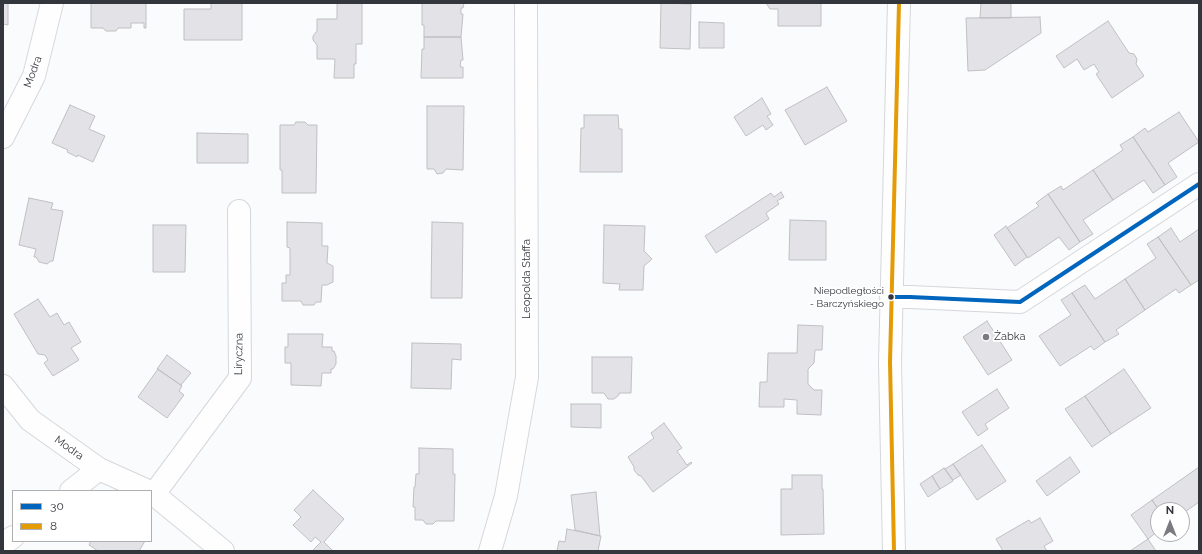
<!DOCTYPE html>
<html>
<head>
<meta charset="utf-8">
<style>
	body { margin:0 }
	#map { position:relative; width:1202px; height:554px; overflow:hidden; background:#fafbfc; font-family:Raleway,sans-serif }
	canvas { display:block }
	.frame { position:absolute; inset:0; border:4px solid #34363d; pointer-events:none }
	.legend { position:absolute; left:12px; top:490px; width:140px; height:52px; box-sizing:border-box; background:#fff; border:1px solid #aeafb1; margin:0; padding:5px 7px; list-style:none; font-size:12px; color:#34363d }
	.legend li { display:flex; align-items:center; gap:8px; height:20px }
	.legend b { width:20px; border:1px solid #aeafb1 }
	.north { position:absolute; left:1150px; top:502px; width:40px; height:40px; box-sizing:border-box; background:#fff; border:1px solid #aeafb1; border-radius:50%; rotate:0deg; font-size:11px; font-weight:700; line-height:16px; text-align:center; color:#34363d }
	.north::after { content:''; display:block; margin:auto; width:14px; height:18px; background:#797b80; clip-path:polygon(50% 0,100% 100%,50% 72%,0 100%) }
</style>
</head>
<body>
<div id="map">
<canvas width="1202" height="554"></canvas>
<div class="frame"></div>
<ul class="legend">
<li><b style="height:5px;background:#0065bd"></b>30</li>
<li><b style="height:5px;background:#e49b06"></b>8</li>
</ul>
<div class="north">N</div>
</div>
<script>
const ctx = document.querySelector('canvas').getContext('2d');
ctx.lineJoin = 'round';
function fill(path, color) { ctx.fillStyle = color; ctx.fill(path, 'evenodd'); }
const poly = rows => new Path2D(rows.map(r => 'M' + r).join(''));
function stroke(path, color, width, dash) { ctx.strokeStyle = color; ctx.lineWidth = width; ctx.lineCap = dash ? 'butt' : 'round'; ctx.setLineDash(dash || []); ctx.stroke(path); }
function drawText(font, color, halo, rows, align = 'center') {
  ctx.font = font + ' Raleway,sans-serif'; ctx.lineWidth = 3.5; ctx.setLineDash([]); ctx.textBaseline = 'middle'; ctx.strokeStyle = halo; ctx.fillStyle = color; for (const [text, x, y, turn = 0] of rows) {
    ctx.save(); ctx.translate(x, y); ctx.rotate((+turn || 0) * Math.PI / 180); ctx.textAlign = isNaN(turn) ? turn : align; if (halo) ctx.strokeText(text, 0, 0); ctx.fillText(text, 0, 0); ctx.restore();
  }
}
const building = poly([
	[3,3,8,3,8,25,3,24,3,3],
	[91,3,146,3,146,28,144,28,144,23,131,23,131,28,118,28,116,31,106,31,103,28,91,28,91,3],
	[211,3,242,3,242,40,184,40,184,9,211,9,211,3],
	[337,3,362,3,362,44,356,44,356,64,354,64,354,78,334,78,335,59,317,59,317,45,313,40,313,36,317,31,317,19,337,19,337,3],
	[422,3,464,3,463,8,461,8,461,14,463,14,461,37,424,37,424,25,422,25,422,3],
	[661,3,691,4,690,49,660,48,661,3],
	[766,3,821,3,821,26,778,26,778,9,770,9,766,3],
	[981,3,1021,3,1011,3,1011,18,980,18,981,3],
	[1040,17,1041,33,985,70,968,71,966,18,1040,17],
	[1108,21,1129,53,1134,54,1137,59,1136,64,1144,76,1112,98,1096,74,1099,72,1094,64,1084,70,1077,59,1064,68,1056,56,1108,21],
	[699,22,724,23,724,48,699,48,699,22],
	[424,37,461,37,463,60,461,60,460,67,463,67,463,78,421,78,422,49,424,49,424,37],
	[827,87,847,121,805,145,785,110,827,87],
	[762,98,771,114,767,116,773,125,766,130,763,125,746,136,734,117,762,98],
	[70,105,95,116,89,129,105,136,93,162,78,155,77,157,67,152,68,150,52,143,70,105],
	[427,106,464,106,463,170,446,169,443,173,437,174,434,169,427,169,427,106],
	[1179,112,1199,142,1168,163,1177,177,1165,185,1133,137,1145,128,1148,132,1179,112],
	[584,115,618,115,619,129,622,129,622,172,580,172,581,128,584,128,584,115],
	[296,122,305,122,308,125,317,125,316,193,282,193,282,170,280,170,280,125,294,125,296,122],
	[197,133,248,134,248,163,197,163,197,133],
	[1133,137,1165,185,1153,193,1144,180,1113,200,1093,170,1123,150,1120,145,1133,137],
	[1093,170,1113,200,1083,220,1093,234,1080,242,1048,194,1061,186,1063,190,1093,170],
	[781,192,784,197,777,201,779,204,766,213,769,219,716,253,705,236,771,193,774,197,781,192],
	[1048,194,1080,242,1069,250,1059,237,1028,258,1007,228,1039,206,1036,203,1048,194],
	[29,198,53,203,51,209,63,211,53,261,51,261,47,264,39,262,36,257,34,257,36,249,19,245,29,198],
	[790,220,826,221,826,260,789,260,790,220],
	[287,222,322,223,322,246,328,246,327,263,333,266,333,282,327,285,322,285,321,302,316,302,314,305,303,305,301,301,282,301,282,283,286,283,286,275,290,275,290,248,287,247,287,222],
	[432,222,463,223,462,298,431,298,432,222],
	[153,225,186,225,185,272,153,272,153,225],
	[604,225,645,226,644,251,652,259,644,266,643,290,619,290,620,284,603,283,604,225],
	[1006,226,1027,257,1015,266,994,235,1006,226],
	[1171,228,1180,242,1199,229,1199,280,1191,285,1158,237,1171,228],
	[1158,237,1191,285,1179,293,1176,289,1145,310,1125,279,1156,258,1147,244,1158,237],
	[1125,279,1145,310,1116,330,1119,334,1105,342,1072,293,1085,285,1095,299,1125,279],
	[1072,293,1105,342,1094,350,1091,346,1060,366,1039,336,1071,315,1061,300,1072,293],
	[38,299,50,317,57,313,64,325,69,322,81,342,71,348,79,360,53,376,44,363,48,360,45,355,38,354,14,314,38,299],
	[987,321,1012,360,988,375,963,337,987,321],
	[798,325,823,326,822,350,815,350,814,363,808,369,808,384,814,390,822,390,821,415,797,414,797,400,784,399,784,407,759,407,760,382,767,382,768,353,797,353,798,325],
	[288,334,323,334,322,347,332,347,332,351,334,351,336,356,336,364,333,369,331,369,331,373,322,373,321,386,291,385,291,363,285,363,285,347,288,347,288,334],
	[412,343,461,344,461,360,452,359,451,389,411,388,412,343],
	[167,355,191,373,181,385,157,369,167,355],
	[592,357,632,357,631,393,619,393,619,395,614,399,608,399,604,393,592,393,592,357],
	[158,369,182,386,179,391,184,395,167,418,138,397,158,369],
	[1124,369,1151,408,1111,434,1085,396,1124,369],
	[997,389,1009,408,985,424,988,429,978,436,962,412,997,389],
	[1085,396,1111,434,1092,447,1065,409,1085,396],
	[571,404,601,404,601,428,571,427,571,404],
	[664,423,682,448,677,451,687,465,691,462,692,463,653,492,641,476,638,475,634,470,634,467,628,457,654,438,651,433,664,423],
	[982,445,1006,481,977,500,953,464,982,445],
	[419,448,453,449,453,474,455,474,454,521,436,521,433,524,426,524,423,520,415,520,415,507,413,507,414,487,415,487,416,474,419,474,419,448],
	[1070,457,1080,472,1047,496,1036,481,1070,457],
	[953,464,961,475,953,480,945,469,953,464],
	[1199,467,1199,502,1182,514,1182,510,1159,510,1152,500,1199,467],
	[944,468,953,481,940,489,932,476,944,468],
	[792,475,822,475,822,489,823,489,824,534,781,535,781,489,792,489,792,475],
	[932,476,940,489,928,497,920,484,932,476],
	[313,490,344,519,324,542,333,551,312,551,321,542,315,537,311,542,293,525,301,517,294,510,313,490],
	[596,492,600,536,575,530,571,495,596,492],
	[1152,500,1159,510,1158,531,1148,539,1131,515,1152,500],
	[1040,518,1053,541,1044,546,1047,551,1003,551,996,539,1029,520,1031,523,1040,518],
	[567,529,601,536,598,551,557,551,559,541,565,542,567,529],
	[1148,539,1156,551,1130,551,1148,539],
	[91,541,145,541,139,551,98,551,89,545,91,541]
]);
const minor = poly([
	[3,137,34,76,52,3],
	[891,297,910,297,1020,302,1199,184],
	[3,386,30,420,99,469,148,491],
	[71,491,99,469],
	[151,492,223,551],
	[154,494,240,378,239,211],
	[3,544,13,537],
	[490,551,506,496,527,377,526,3],
	[894,551,890,362,899,3]
]);
const bus1 = poly([
	[891,297,910,297,1020,302,1199,184]
]);
const bus2 = poly([
	[894,551,890,362,899,3]
]);
const markers = [
	[891,297,3.5,"#34363d"],
	[986,337,4,"#797b80"]
];
const busNames = [
	["Niepodległości",884,291],
	["- Barczyńskiego",884,304]
];
const streetNames = [
	["Modra",33,72,-70],
	["Leopolda Staffa",527,279,-90],
	["Liryczna",239,354,-89],
	["Modra",69,448,35]
];
const poiNames = [
	["Żabka",994,337]
];
fill(building, '#e3e2e6');
stroke(building, '#c0c0c3', 1);
stroke(minor, '#d5d7db', 24);
stroke(minor, '#fefeff', 22);
stroke(bus1, '#0065bd', 4);
stroke(bus2, '#e49b06', 4);
for (const [x, y, r, color] of markers) { const dot = new Path2D(); dot.arc(x, y, r, 0, 2 * Math.PI); ctx.fillStyle = color; ctx.fill(dot); stroke(dot, '#fff', 1.5); }
drawText('10px', '#34363d', '#fff', busNames, 'right');
drawText('11px', '#34363d', '#fff', streetNames);
drawText('11px', '#34363d', '#fff', poiNames, 'left');
</script>
</body>
</html>
